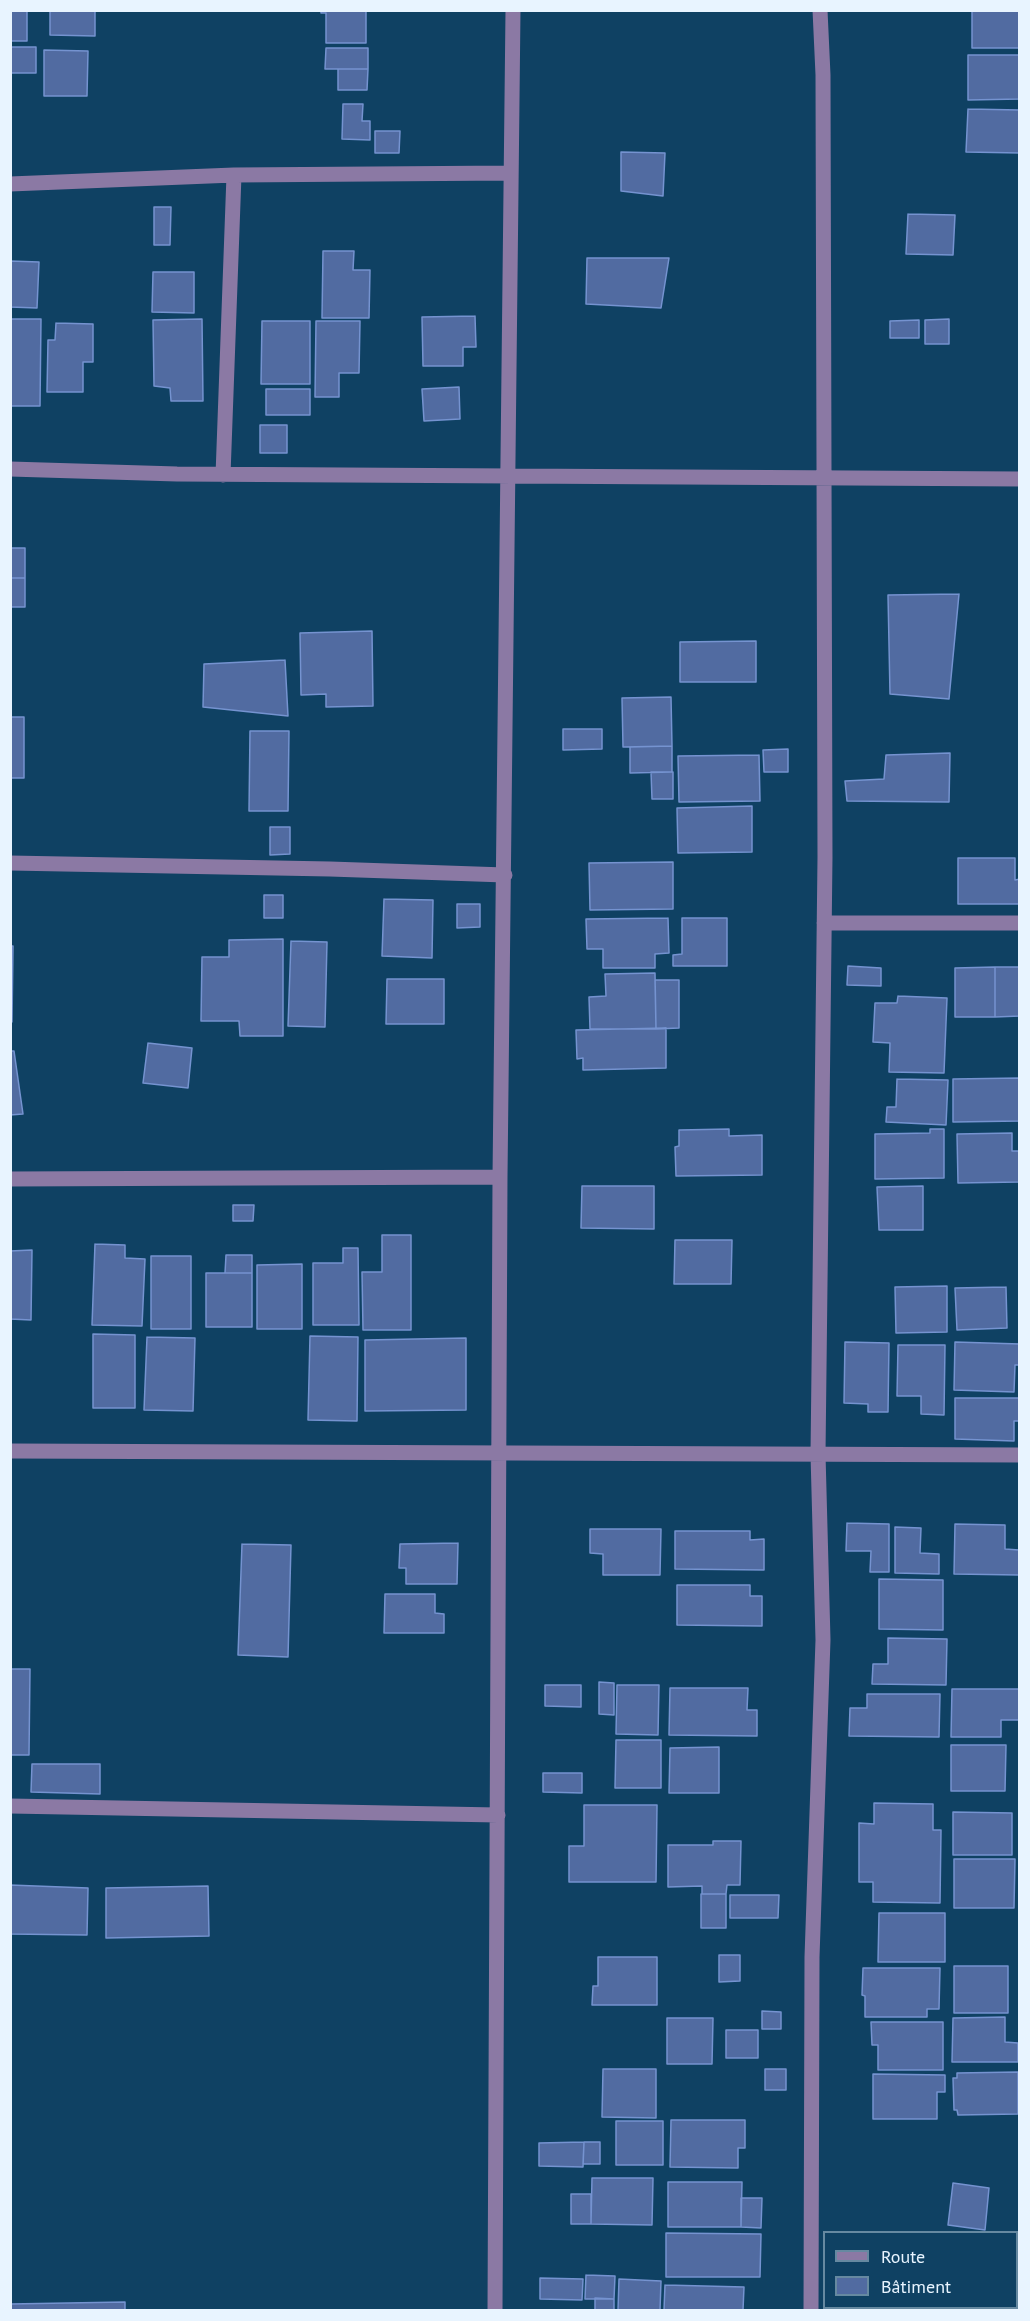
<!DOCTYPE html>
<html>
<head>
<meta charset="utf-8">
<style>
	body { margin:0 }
	#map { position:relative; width:1030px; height:2321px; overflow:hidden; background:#0f4163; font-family:"PT Sans",sans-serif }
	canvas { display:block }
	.frame { position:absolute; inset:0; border:12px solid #e8f4ff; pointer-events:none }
	.legend { position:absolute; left:823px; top:2231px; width:195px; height:78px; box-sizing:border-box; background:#0f4163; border:2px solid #6689a1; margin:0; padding:8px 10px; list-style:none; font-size:18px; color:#e8f4ff }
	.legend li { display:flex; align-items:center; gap:12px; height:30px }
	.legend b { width:30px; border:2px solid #6689a1 }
</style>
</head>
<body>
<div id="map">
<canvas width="1030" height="2321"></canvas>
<div class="frame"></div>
<ul class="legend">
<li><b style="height:8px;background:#8b79a4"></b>Route</li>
<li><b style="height:16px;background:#516ba1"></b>Bâtiment</li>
</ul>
</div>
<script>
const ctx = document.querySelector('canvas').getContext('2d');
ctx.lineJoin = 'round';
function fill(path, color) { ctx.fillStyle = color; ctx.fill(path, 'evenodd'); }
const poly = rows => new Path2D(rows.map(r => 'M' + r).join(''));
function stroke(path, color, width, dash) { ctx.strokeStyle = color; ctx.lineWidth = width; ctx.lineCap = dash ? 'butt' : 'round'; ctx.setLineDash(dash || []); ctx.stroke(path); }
const building = poly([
	[10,10,27,10,27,41,10,41,10,10],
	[50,10,95,10,95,36,50,35,50,10],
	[321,10,366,10,366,43,326,43,326,13,321,13,321,10],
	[972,10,1019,10,1019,48,972,48,972,10],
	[10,47,36,47,36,73,10,73,10,47],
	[326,48,368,48,368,69,325,69,326,48],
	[44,50,88,51,87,96,44,96,44,50],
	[968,55,1020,55,1020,99,968,100,968,55],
	[338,69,368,69,367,90,338,90,338,69],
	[343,104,363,104,362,121,370,121,370,140,342,139,343,104],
	[968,109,1020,110,1020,153,966,152,968,109],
	[375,131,400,131,399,153,375,153,375,131],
	[621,152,665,153,663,196,621,191,621,152],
	[154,207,171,207,170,245,154,245,154,207],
	[908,214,955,215,953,255,906,254,908,214],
	[323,251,354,251,353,270,370,270,369,318,322,318,323,251],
	[587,258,669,258,661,308,586,304,587,258],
	[10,261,39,262,37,308,10,307,10,261],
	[153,272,194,272,194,313,152,312,153,272],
	[475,316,476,347,463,347,463,366,423,366,422,317,475,316],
	[10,319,41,319,40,406,10,406,10,319],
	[202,319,203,401,171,401,170,388,154,386,153,320,202,319],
	[949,319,949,344,925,344,925,320,949,319],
	[919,320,919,338,890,338,890,321,919,320],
	[262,321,310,321,310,384,261,384,262,321],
	[316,321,360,321,359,373,339,373,339,397,315,397,316,321],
	[56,323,93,324,93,362,83,362,83,392,47,392,48,340,55,340,56,323],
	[459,387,460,419,424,421,422,389,459,387],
	[266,389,310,389,310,415,266,415,266,389],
	[260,425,287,425,287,453,260,453,260,425],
	[10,548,25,548,25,578,10,578,10,548],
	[10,578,25,578,25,607,10,607,10,578],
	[959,594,949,699,890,694,888,595,959,594],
	[372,631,373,706,326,707,326,694,301,695,300,633,372,631],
	[756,641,756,682,680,682,680,642,756,641],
	[285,660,288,716,203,707,204,664,285,660],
	[671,697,672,746,623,747,622,698,671,697],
	[10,717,24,717,24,778,10,778,10,717],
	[563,729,602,729,602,749,563,750,563,729],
	[250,731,289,731,288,811,249,811,250,731],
	[672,746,672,772,630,773,630,747,672,746],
	[788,749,788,772,764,772,763,750,788,749],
	[950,753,949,802,847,801,845,781,884,779,886,755,950,753],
	[759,755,760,801,679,802,678,756,759,755],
	[651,772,673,772,673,799,652,799,651,772],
	[752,806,752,852,678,853,677,808,752,806],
	[270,827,290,827,290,854,270,855,270,827],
	[958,858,1015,858,1015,880,1020,879,1020,904,958,904,958,858],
	[673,862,673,909,590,910,589,863,673,862],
	[264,895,283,895,283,918,264,918,264,895],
	[384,899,433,900,432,958,382,956,384,899],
	[457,904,480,904,480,927,457,928,457,904],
	[668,918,669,953,655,954,655,968,603,968,603,949,587,949,586,919,668,918],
	[682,918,727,918,727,966,673,966,673,955,682,954,682,918],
	[283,939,283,1036,240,1036,239,1021,201,1021,202,957,229,957,229,940,283,939],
	[291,941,327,942,325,1027,288,1026,291,941],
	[10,946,13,946,12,1022,10,1022,10,946],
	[848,966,881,968,881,986,847,985,848,966],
	[995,967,995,1017,955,1017,955,968,995,967],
	[995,967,1020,967,1020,1016,995,1017,995,967],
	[655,973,656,1029,590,1029,589,997,606,996,605,974,655,973],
	[387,979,444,979,444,1024,386,1024,387,979],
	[655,980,679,980,679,1028,656,1029,655,980],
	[898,996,947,998,944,1073,889,1072,890,1043,873,1042,875,1003,897,1003,898,996],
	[666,1028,666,1068,583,1070,583,1058,577,1059,576,1030,666,1028],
	[148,1043,192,1048,188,1088,143,1083,148,1043],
	[10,1051,14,1051,23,1114,10,1115,10,1051],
	[1020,1078,1020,1121,953,1122,953,1079,1020,1078],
	[897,1079,948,1080,946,1125,886,1122,887,1107,896,1107,897,1079],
	[729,1129,729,1136,762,1135,762,1175,676,1176,675,1147,679,1146,679,1130,729,1129],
	[930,1129,944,1129,944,1178,875,1179,875,1134,930,1133,930,1129],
	[1012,1133,1012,1151,1019,1151,1019,1182,958,1183,957,1134,1012,1133],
	[582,1186,654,1186,654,1229,581,1228,582,1186],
	[923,1186,923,1230,879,1230,877,1187,923,1186],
	[233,1205,254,1205,253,1221,233,1221,233,1205],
	[382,1235,411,1235,411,1330,363,1330,362,1272,382,1272,382,1235],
	[675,1240,732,1240,731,1284,674,1284,675,1240],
	[95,1244,125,1245,125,1258,145,1259,142,1326,92,1325,95,1244],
	[343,1248,358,1248,359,1325,313,1325,313,1263,343,1263,343,1248],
	[32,1250,31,1320,10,1319,10,1251,32,1250],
	[226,1255,252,1255,252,1273,225,1273,226,1255],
	[151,1256,191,1256,191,1329,151,1329,151,1256],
	[302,1264,302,1329,257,1329,257,1265,302,1264],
	[206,1273,252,1273,252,1327,206,1327,206,1273],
	[947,1286,947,1332,896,1333,895,1287,947,1286],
	[1006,1287,1007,1328,957,1330,955,1288,1006,1287],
	[93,1334,135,1335,135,1408,93,1408,93,1334],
	[310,1336,358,1337,357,1421,308,1420,310,1336],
	[147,1337,195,1338,193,1411,144,1410,147,1337],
	[466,1338,466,1410,365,1411,365,1340,466,1338],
	[845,1342,889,1343,888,1412,868,1412,868,1404,844,1403,845,1342],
	[955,1342,1020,1344,1020,1365,1015,1365,1014,1392,954,1390,955,1342],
	[898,1345,945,1345,944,1415,921,1414,921,1396,897,1396,898,1345],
	[955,1398,1020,1398,1020,1421,1014,1421,1014,1441,955,1439,955,1398],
	[847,1523,889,1524,889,1572,870,1572,871,1551,846,1551,847,1523],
	[955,1524,1005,1525,1005,1549,1019,1550,1019,1575,954,1574,955,1524],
	[895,1527,921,1528,920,1553,939,1554,939,1574,895,1573,895,1527],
	[590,1529,661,1529,660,1575,603,1575,603,1554,590,1553,590,1529],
	[675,1531,750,1531,750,1540,764,1539,764,1570,675,1569,675,1531],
	[458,1543,457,1584,406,1584,406,1568,399,1568,400,1544,458,1543],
	[242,1544,291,1545,288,1657,238,1655,242,1544],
	[879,1579,943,1580,943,1630,879,1629,879,1579],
	[677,1585,750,1585,750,1596,762,1596,762,1626,677,1625,677,1585],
	[385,1594,435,1594,435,1613,444,1614,444,1633,384,1633,385,1594],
	[888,1638,947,1639,946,1685,872,1684,873,1664,888,1664,888,1638],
	[10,1669,30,1669,29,1755,10,1755,10,1669],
	[599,1682,614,1683,614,1715,599,1714,599,1682],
	[545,1685,581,1685,581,1707,545,1706,545,1685],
	[617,1685,659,1685,658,1735,616,1734,617,1685],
	[670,1688,748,1688,747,1710,757,1710,757,1736,669,1735,670,1688],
	[952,1689,1020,1689,1020,1720,1001,1720,1001,1737,951,1737,952,1689],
	[867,1694,940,1694,939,1737,849,1736,850,1708,867,1708,867,1694],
	[616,1740,661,1740,661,1788,615,1788,616,1740],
	[951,1745,1006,1745,1005,1791,951,1791,951,1745],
	[719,1747,719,1793,669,1793,670,1748,719,1747],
	[32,1764,100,1764,100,1794,31,1792,32,1764],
	[543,1773,582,1773,582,1793,543,1792,543,1773],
	[874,1803,933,1804,933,1830,941,1830,940,1903,873,1902,873,1882,859,1882,859,1823,874,1824,874,1803],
	[584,1805,657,1805,656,1882,569,1882,569,1846,584,1846,584,1805],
	[953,1812,1012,1813,1012,1855,953,1855,953,1812],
	[713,1841,741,1841,740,1885,727,1885,726,1894,702,1894,702,1886,668,1887,668,1845,713,1845,713,1841],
	[954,1859,1015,1859,1014,1908,954,1908,954,1859],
	[10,1885,88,1888,87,1935,10,1934,10,1885],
	[208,1886,209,1936,106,1938,106,1888,208,1886],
	[701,1894,726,1894,726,1928,701,1928,701,1894],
	[730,1895,779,1895,778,1918,730,1918,730,1895],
	[879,1913,945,1913,945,1962,878,1962,879,1913],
	[719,1955,740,1955,740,1981,719,1982,719,1955],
	[598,1957,657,1957,657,2005,592,2005,593,1986,598,1986,598,1957],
	[954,1966,1008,1966,1008,2013,954,2013,954,1966],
	[863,1968,940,1968,939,2009,927,2009,927,2017,865,2017,865,1996,862,1995,863,1968],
	[762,2011,781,2012,781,2029,762,2029,762,2011],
	[1005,2017,1005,2042,1018,2043,1018,2062,952,2062,953,2018,1005,2017],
	[667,2018,713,2018,712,2064,667,2064,667,2018],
	[871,2022,943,2022,943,2070,878,2070,878,2045,872,2045,871,2022],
	[726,2030,758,2030,758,2058,726,2058,726,2030],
	[603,2069,656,2069,656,2118,602,2117,603,2069],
	[765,2069,786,2069,786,2090,765,2090,765,2069],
	[1018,2072,1018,2114,958,2115,957,2110,954,2110,953,2078,957,2078,957,2073,1018,2072],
	[873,2074,945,2075,945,2092,937,2092,937,2119,873,2119,873,2074],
	[671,2120,745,2120,745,2148,738,2148,738,2168,670,2167,671,2120],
	[616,2121,663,2121,663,2165,616,2165,616,2121],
	[584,2142,600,2142,600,2164,583,2164,584,2142],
	[584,2142,583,2167,539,2166,539,2143,584,2142],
	[592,2178,653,2178,652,2225,591,2224,592,2178],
	[668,2182,742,2182,741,2227,668,2227,668,2182],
	[953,2183,989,2188,985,2230,948,2225,953,2183],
	[571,2194,591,2194,591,2224,571,2224,571,2194],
	[741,2198,762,2198,761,2228,741,2227,741,2198],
	[666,2233,761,2234,760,2277,666,2277,666,2233],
	[586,2275,615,2276,614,2299,585,2299,586,2275],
	[540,2278,583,2279,582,2300,540,2299,540,2278],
	[619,2279,661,2281,660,2310,618,2310,619,2279],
	[665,2285,744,2287,743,2310,664,2310,665,2285],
	[595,2298,614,2299,614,2310,595,2310,595,2298],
	[125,2302,125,2310,10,2310,10,2304,125,2302],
	[947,2308,1016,2308,1016,2310,947,2310,947,2308]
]);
const minor = poly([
	[10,184,234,175,511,173],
	[10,469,177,474,1020,479],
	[223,475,234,175],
	[10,863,330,869,505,875],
	[824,923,1020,923],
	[10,1179,500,1177],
	[10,1451,1020,1455],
	[10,1806,498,1815],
	[495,2310,500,1177,513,10],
	[811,2310,812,1957,823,1640,818,1454,825,857,823,75,820,10]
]);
fill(building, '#516ba1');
stroke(building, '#7593d0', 1.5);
stroke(minor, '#8b79a4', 15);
</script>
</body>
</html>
